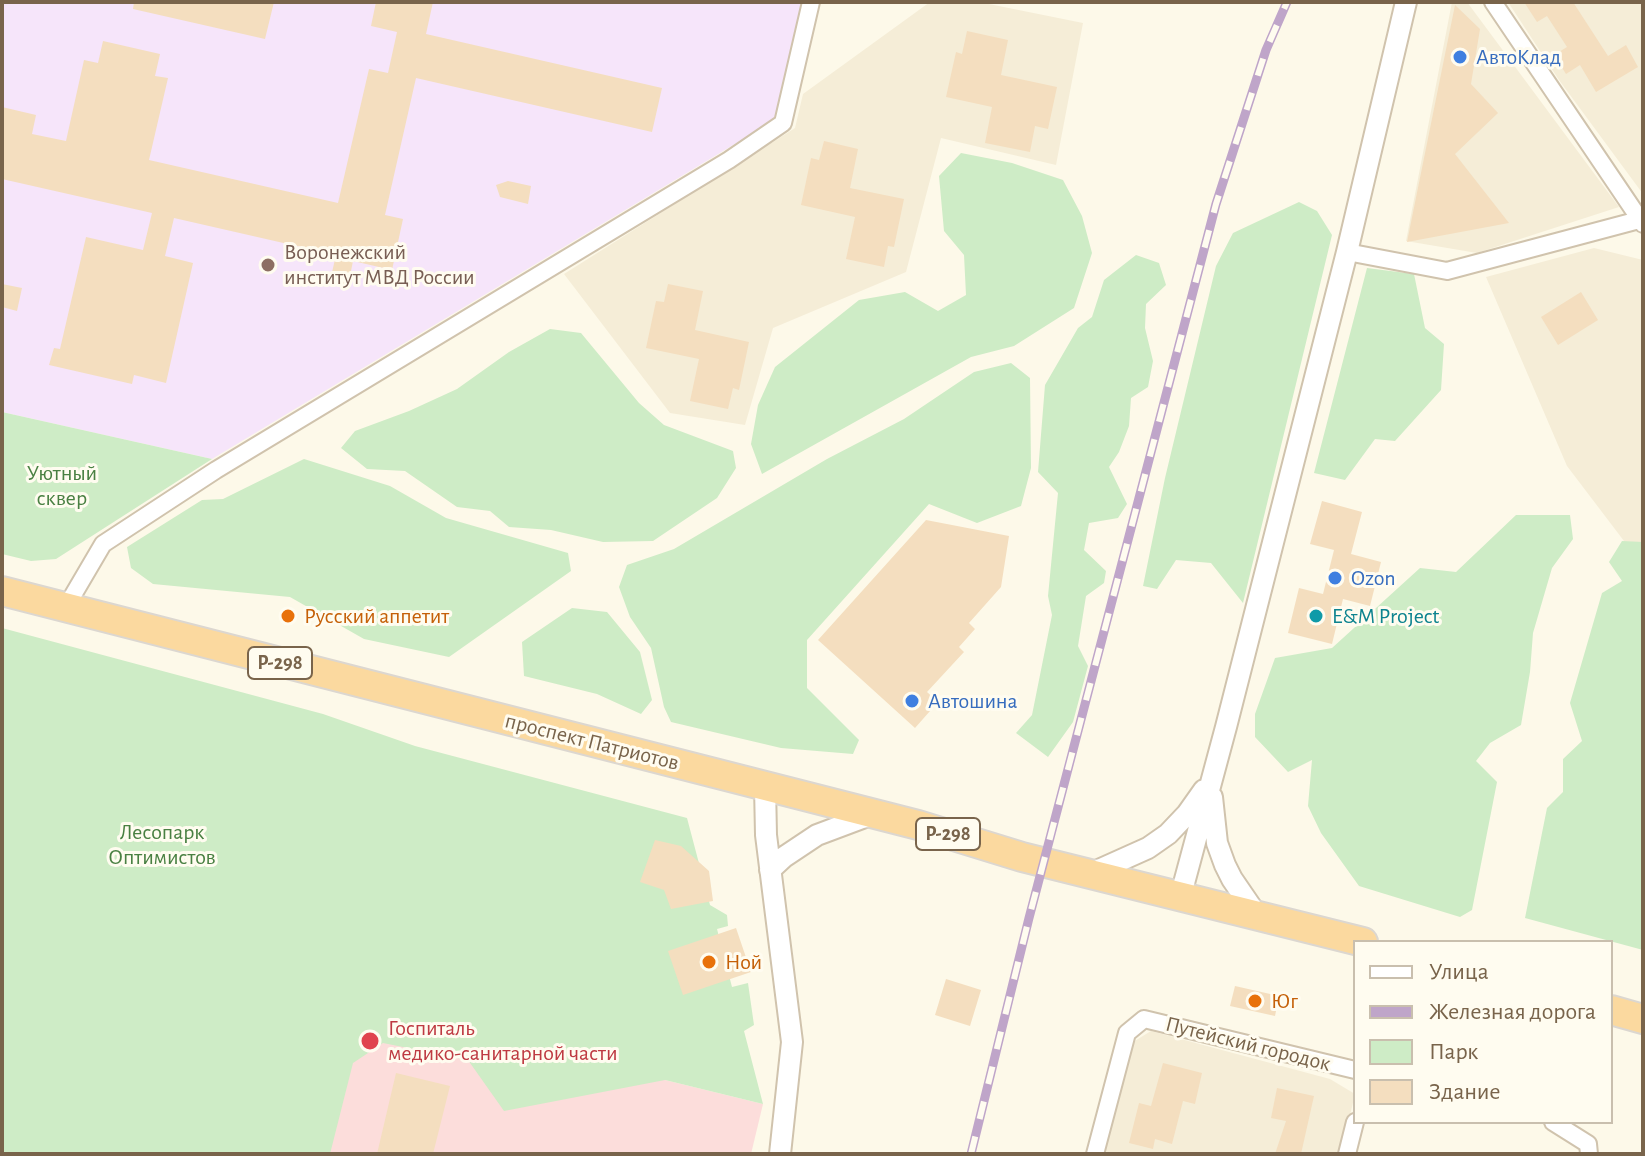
<!DOCTYPE html>
<html>
<head>
<meta charset="utf-8">
<style>
	body { margin:0 }
	#map { position:relative; width:1645px; height:1156px; overflow:hidden; background:#fdf9e9; font-family:"Alegreya Sans",sans-serif }
	canvas { display:block }
	.frame { position:absolute; inset:0; border:4px solid #79644b; pointer-events:none }
	.legend { position:absolute; left:1353px; top:940px; width:260px; height:184px; box-sizing:border-box; background:#fffcf0; border:2px solid #c9bfae; margin:0; padding:10px 14px; list-style:none; font-size:24px; color:#79644b }
	.legend li { display:flex; align-items:center; gap:16px; height:40px }
	.legend b { width:40px; border:2px solid #c9bfae }
</style>
</head>
<body>
<div id="map">
<canvas width="1645" height="1156"></canvas>
<div class="frame"></div>
<ul class="legend">
<li><b style="height:10px;background:#fff"></b>Улица</li>
<li><b style="height:10px;background:#bfa5c9"></b>Железная дорога</li>
<li><b style="height:22px;background:#ceecc6"></b>Парк</li>
<li><b style="height:22px;background:#f4debf"></b>Здание</li>
</ul>
</div>
<script>
const ctx = document.querySelector('canvas').getContext('2d');
ctx.lineJoin = 'round';
function fill(path, color) { ctx.fillStyle = color; ctx.fill(path, 'evenodd'); }
const poly = rows => new Path2D(rows.map(r => 'M' + r).join(''));
function stroke(path, color, width, dash) { ctx.strokeStyle = color; ctx.lineWidth = width; ctx.lineCap = dash ? 'butt' : 'round'; ctx.setLineDash(dash || []); ctx.stroke(path); }
function drawText(font, color, halo, rows, align = 'center') {
  ctx.font = font + ' "Alegreya Sans",sans-serif'; ctx.lineWidth = 6; ctx.setLineDash([]); ctx.textBaseline = 'middle'; ctx.strokeStyle = halo; ctx.fillStyle = color; for (const [text, x, y, turn = 0] of rows) {
    ctx.save(); ctx.translate(x, y); ctx.rotate((+turn || 0) * Math.PI / 180); ctx.textAlign = isNaN(turn) ? turn : align; if (halo) ctx.strokeText(text, 0, 0); ctx.fillText(text, 0, 0); ctx.restore();
  }
}
const residential = poly([
	[930,2,979,2,1083,23,1056,165,941,138,906,272,773,328,745,425,670,413,564,274,795,128,803,94],
	[1452,2,1467,2,1619,207,1477,253,1406,241],
	[1508,2,1643,2,1643,194,1559,80],
	[1594,248,1643,260,1643,566,1567,466,1486,277],
	[1151,1031,1330,1079,1355,1094,1341,1154,1103,1154,1133,1042]
]);
const education = poly([
	[2,2,803,2,778,118,212,459,2,412]
]);
const medical = poly([
	[249,978,763,1104,751,1154,208,1154]
]);
const green = poly([
	[961,153,1012,163,1063,180,1082,216,1092,253,1074,308,1014,346,971,357,762,474,751,444,758,405,775,367,859,300,905,292,938,311,966,295,964,255,944,231,939,176],
	[1299,202,1317,211,1332,235,1243,603,1211,563,1176,560,1157,589,1143,586,1165,478,1216,266,1233,233],
	[1136,255,1159,263,1166,285,1146,304,1145,328,1153,361,1148,387,1131,398,1129,426,1119,452,1109,467,1127,504,1118,518,1089,523,1084,550,1106,571,1104,583,1086,596,1078,646,1088,666,1073,722,1048,757,1016,733,1032,715,1052,615,1048,596,1058,493,1038,472,1045,385,1078,328,1092,317,1104,280],
	[1367,268,1414,274,1425,328,1444,344,1441,390,1395,441,1375,439,1345,480,1314,473],
	[550,329,581,333,639,403,664,425,733,451,736,468,717,498,653,541,603,542,551,530,509,527,490,511,457,507,405,471,367,469,341,448,355,431,409,411,457,389,509,352],
	[1011,363,1030,378,1031,468,1021,506,977,523,929,504,807,640,807,688,859,740,853,754,781,748,671,722,664,707,651,648,630,617,619,587,627,565,674,549,827,459,904,419,974,372],
	[2,412,212,459,56,559,31,561,2,554],
	[304,459,390,486,446,518,568,553,571,571,449,657,364,639,290,597,153,584,131,568,127,547,202,500,223,499],
	[1516,515,1570,515,1573,539,1552,568,1533,633,1530,672,1521,725,1490,743,1476,761,1497,782,1472,910,1460,917,1359,886,1321,833,1308,806,1312,760,1288,772,1255,737,1255,714,1275,658,1332,648,1420,568,1456,572],
	[1622,541,1643,542,1643,950,1525,918,1547,808,1563,792,1563,759,1582,741,1570,703,1602,593,1622,581,1609,562],
	[572,608,607,612,640,652,652,700,641,714,597,694,524,676,522,642],
	[2,628,323,714,415,746,687,818,710,905,727,915,728,926,717,929,732,987,748,983,754,1025,744,1031,763,1104,665,1080,504,1111,468,1060,383,1043,353,1063,330,1154,2,1154]
]);
const building = poly([
	[134,2,274,2,265,39,133,9],
	[376,2,433,2,426,34,662,88,652,132,416,78,385,215,403,219,392,270,353,261,348,286,330,281,336,255,174,218,165,256,193,263,166,383,134,375,132,384,49,365,54,348,60,349,86,237,143,250,152,213,2,179,2,107,36,115,32,134,66,141,84,60,98,63,103,41,160,54,155,76,168,78,149,160,338,203,369,69,388,73,397,32,371,26],
	[1524,2,1573,2,1608,56,1626,45,1638,67,1596,92,1580,65,1566,74,1554,55,1567,47,1547,16,1537,22],
	[1455,5,1480,29,1471,84,1498,113,1455,154,1509,223,1407,242],
	[967,31,1008,40,1001,75,1057,87,1048,129,1035,126,1030,152,985,143,992,107,946,97,956,52,962,54],
	[824,141,858,149,850,188,904,199,894,247,888,246,884,267,846,259,855,217,801,205,811,158,819,160],
	[508,181,531,186,528,204,500,197,496,185],
	[2,284,22,288,17,311,2,307],
	[668,284,703,291,695,330,749,342,739,390,733,388,728,409,690,401,699,359,646,348,656,301,664,302],
	[1581,292,1598,320,1558,345,1541,317],
	[1322,501,1362,512,1351,554,1381,562,1370,606,1343,599,1332,644,1288,633,1299,588,1323,594,1334,550,1310,544],
	[926,520,1009,536,1001,587,969,623,975,629,959,647,964,652,927,692,938,702,915,728,818,640],
	[655,840,681,846,709,871,713,901,671,909,664,890,640,882],
	[736,928,751,972,683,995,668,951],
	[946,979,981,990,970,1026,935,1015],
	[1235,986,1279,996,1275,1016,1230,1006],
	[1163,1063,1202,1073,1195,1104,1183,1101,1172,1144,1155,1139,1153,1149,1129,1143,1139,1103,1151,1106],
	[396,1073,450,1086,433,1154,377,1154],
	[1277,1088,1314,1096,1301,1154,1275,1154,1286,1121,1271,1118]
]);
const minor = poly([
	[1493,2,1643,224],
	[1347,252,1447,271,1639,220],
	[66,607,103,544,216,470,729,160,783,123,811,2],
	[1553,1122,1588,1144,1589,1154],
	[1095,1154,1127,1033,1144,1019,1355,1070],
	[1347,1154,1355,1122]
]);
const tertiary = poly([
	[765,786,766,835,792,1042,780,1154],
	[1212,797,1217,843,1225,865,1232,879,1258,917],
	[770,870,784,857,817,835,873,814],
	[1090,874,1148,848,1168,834,1187,814,1204,790],
	[1180,898,1226,727,1347,252,1406,2]
]);
const trunk = poly([
	[2,591,918,825,1022,857,1363,942],
	[1611,1010,1643,1019]
]);
const rail = poly([
	[971,1154,1029,918,1216,204,1266,50,1287,2]
]);
const markers = [
	[1460,57,8,"#3f7fe0"],
	[268,265,8,"#8d6e63"],
	[1335,578,8,"#3f7fe0"],
	[288,616,8,"#e8710a"],
	[1316,616,8,"#0f9aa8"],
	[912,701,8,"#3f7fe0"],
	[709,962,8,"#e8710a"],
	[1255,1001,8,"#e8710a"],
	[370,1041,10,"#e0444e"]
];
const shields = [
	[280,663,64],
	[948,834,64]
];
const shieldNames = [
	["Р-298",280,663],
	["Р-298",948,834]
];
const shopNames = [
	["АвтоКлад",1476,57],
	["Ozon",1351,578],
	["Автошина",928,701]
];
const educationNames = [
	["Воронежский",284,252],
	["институт МВД России",284,277]
];
const parkNames = [
	["Уютный",62,473],
	["сквер",62,498],
	["Лесопарк",162,832],
	["Оптимистов",162,857]
];
const foodNames = [
	["Русский аппетит",304,616],
	["Ной",725,962],
	["Юг",1271,1001]
];
const cultureNames = [
	["E&M Project",1332,616]
];
const streetNames = [
	["проспект Патриотов",592,742,14],
	["Путейский городок",1248,1044,14]
];
const healthNames = [
	["Госпиталь",388,1028],
	["медико-санитарной части",388,1053]
];
fill(residential, '#f5edd7');
fill(education, '#f6e5fa');
fill(medical, '#fcdddb');
fill(green, '#ceecc6');
fill(building, '#f4debf');
stroke(minor, '#d0c3ad', 20);
stroke(tertiary, '#d0c3ad', 24);
stroke(trunk, '#dcd7d0', 32);
stroke(minor, '#fff', 16);
stroke(tertiary, '#fff', 20);
stroke(trunk, '#fbd99f', 28);
stroke(rail, '#bfa5c9', 9);
stroke(rail, '#fffcf0', 6, [18]);
for (const [x, y, r, color] of markers) { const dot = new Path2D(); dot.arc(x, y, r, 0, 2 * Math.PI); ctx.fillStyle = color; ctx.fill(dot); stroke(dot, '#fffcf0', 3); }
for (const [x, y, w] of shields) { const box = new Path2D(); box.roundRect(x - w / 2, y - 16, w, 32, 6); ctx.fillStyle = '#fffcf0'; ctx.fill(box); stroke(box, '#79644b', 2); }
drawText('bold 20px', '#79644b', null, shieldNames);
drawText('22px', '#366cbe', '#fffcf0', shopNames, 'left');
drawText('22px', '#785e54', '#fffcf0', educationNames, 'left');
drawText('22px', '#498042', '#fffcf0', parkNames);
drawText('22px', '#c56008', '#fffcf0', foodNames, 'left');
drawText('22px', '#0d838f', '#fffcf0', cultureNames, 'left');
drawText('22px', '#79644b', '#fffcf0', streetNames);
drawText('22px', '#be3a42', '#fffcf0', healthNames, 'left');
</script>
</body>
</html>
